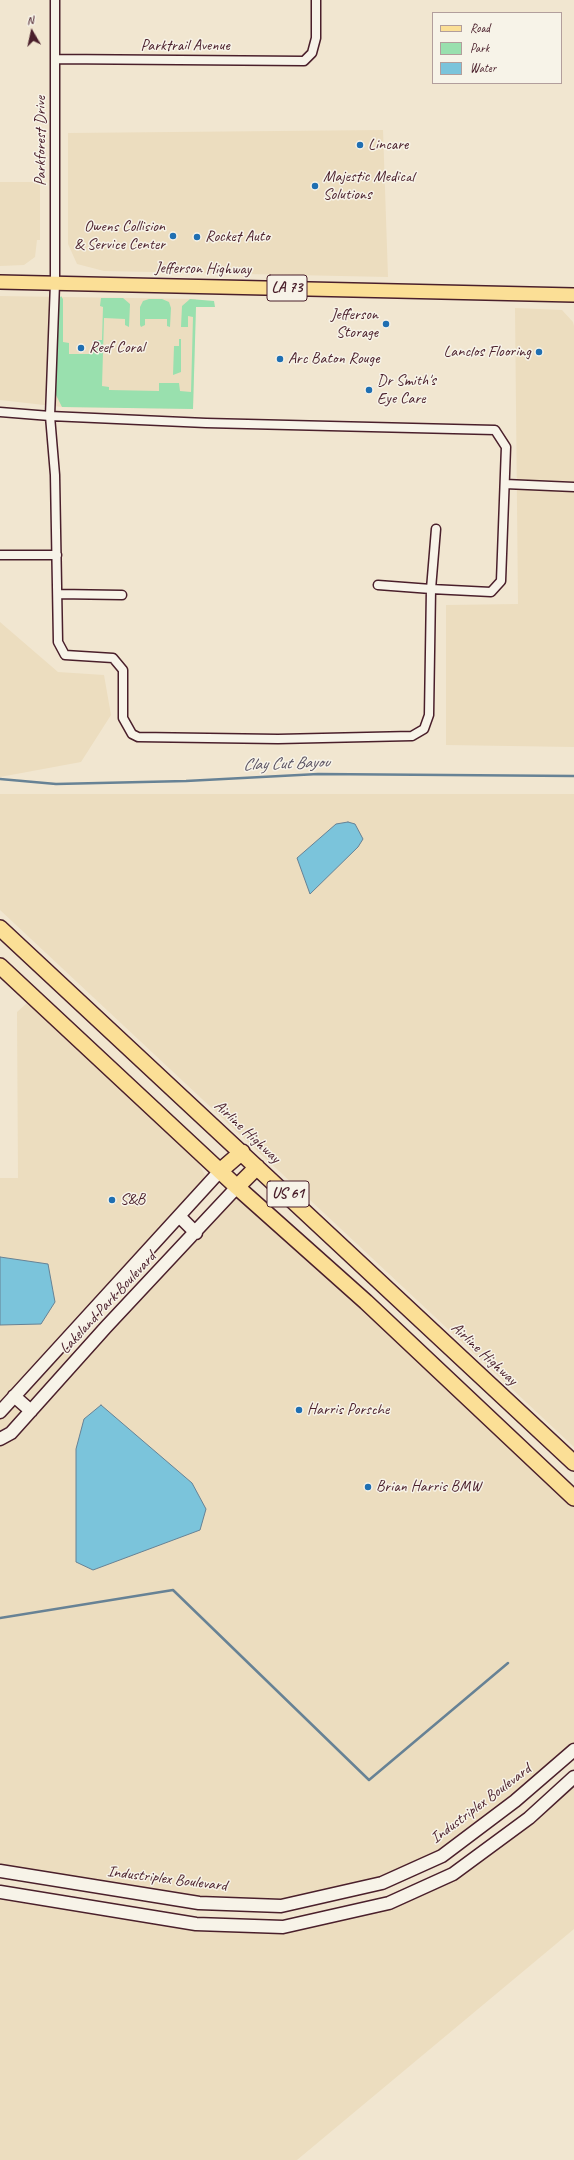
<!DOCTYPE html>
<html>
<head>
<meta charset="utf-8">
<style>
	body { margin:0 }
	#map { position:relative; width:574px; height:2160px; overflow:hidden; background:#f1e6d0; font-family:Caveat,sans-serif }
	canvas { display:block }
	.legend { position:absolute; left:432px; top:12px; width:130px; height:72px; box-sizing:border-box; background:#f7f3e8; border:1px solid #b29e9c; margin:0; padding:5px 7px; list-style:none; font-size:12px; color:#4a1f2b }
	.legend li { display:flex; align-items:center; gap:8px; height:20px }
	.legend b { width:20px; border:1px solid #b29e9c }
	.north { position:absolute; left:12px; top:12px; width:40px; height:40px; -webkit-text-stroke:3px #f7f3e8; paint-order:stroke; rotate:351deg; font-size:11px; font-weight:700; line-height:16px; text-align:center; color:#4a1f2b }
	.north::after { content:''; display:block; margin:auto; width:14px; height:18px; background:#4a1f2b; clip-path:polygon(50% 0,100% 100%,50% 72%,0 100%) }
</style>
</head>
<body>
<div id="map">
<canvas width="574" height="2160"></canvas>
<ul class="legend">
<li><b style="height:5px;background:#fbdf96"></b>Road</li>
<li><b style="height:11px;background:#99e0ae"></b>Park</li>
<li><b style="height:11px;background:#7bc4db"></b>Water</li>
</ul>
<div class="north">N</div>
</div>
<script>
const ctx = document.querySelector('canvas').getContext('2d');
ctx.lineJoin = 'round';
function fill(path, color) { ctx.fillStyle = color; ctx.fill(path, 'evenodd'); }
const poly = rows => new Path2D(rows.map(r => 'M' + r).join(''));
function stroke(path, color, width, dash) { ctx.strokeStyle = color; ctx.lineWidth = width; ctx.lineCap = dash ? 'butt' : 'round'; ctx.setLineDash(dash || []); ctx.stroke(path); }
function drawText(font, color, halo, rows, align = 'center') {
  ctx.font = font + ' Caveat,sans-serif'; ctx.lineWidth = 3; ctx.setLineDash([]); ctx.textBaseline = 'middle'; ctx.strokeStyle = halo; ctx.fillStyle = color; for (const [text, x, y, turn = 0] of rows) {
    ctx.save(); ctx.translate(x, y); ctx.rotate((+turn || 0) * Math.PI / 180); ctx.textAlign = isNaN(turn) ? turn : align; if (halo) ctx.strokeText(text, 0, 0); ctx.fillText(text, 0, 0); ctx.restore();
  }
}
const built = poly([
	[383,130,388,277,104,271,77,264,68,244,68,133],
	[0,182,40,182,40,240,37,240,35,257,24,265,0,266],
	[0,296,196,299,193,409,62,407,0,400],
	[515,308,562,310,573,322,574,326,574,747,446,745,446,605,518,604],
	[0,622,58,672,104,675,111,715,81,762,0,777],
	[0,794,574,794,574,1447,0,910],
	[27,1003,198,1162,205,1175,200,1186,57,1339,78,1359,237,1187,574,1503,574,1750,442,1856,382,1883,296,1902,199,1903,0,1871,0,1178,18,1178,17,1012],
	[574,1777,574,1929,297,2160,0,2160,0,1892,196,1924,283,1927,389,1903,453,1874]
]);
const green = poly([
	[61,296,63,299,63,342,69,343,69,354,93,354,93,340,102,340,103,307,100,306,101,298,123,298,130,304,129,327,125,325,125,319,104,318,102,386,109,387,109,390,159,391,159,383,179,383,180,391,191,392,193,317,188,316,188,327,181,327,182,306,190,299,214,301,215,307,196,307,193,409,62,407,56,395,55,342,58,327,59,299],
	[149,299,162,299,169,302,171,308,170,327,167,326,167,319,145,319,145,325,141,327,140,325,140,307,143,301],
	[179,339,181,339,181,372,173,375,174,346,179,346]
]);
const water = poly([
	[348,822,355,824,363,839,358,847,310,894,297,858,336,824,348,822],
	[0,1257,48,1264,55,1302,41,1324,0,1325,0,1257],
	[101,1405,192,1483,206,1509,200,1530,93,1570,76,1562,76,1449,84,1419,101,1405]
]);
const stream = poly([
	[0,779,56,784,186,781,318,774,574,776],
	[0,1618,173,1590,369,1780,508,1663]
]);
const street = poly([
	[55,59,304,61,312,53,316,38,316,0],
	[0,412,50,416,206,423,495,430,506,447,501,581,491,592,431,589,429,715,424,729,412,736,278,739,138,737,132,734,123,718,123,670,113,658,65,655,58,642,55,475,50,416,55,283,55,0],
	[505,484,574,487],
	[0,555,57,555],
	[378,585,431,589,436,529],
	[58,594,122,595]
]);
const secondary = poly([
	[179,1216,196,1233],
	[14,1396,31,1411],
	[0,1412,220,1171],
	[0,1439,11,1433,106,1327,237,1187],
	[0,1871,199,1903,281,1906,382,1883,442,1856,515,1801,574,1750],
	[0,1892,196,1924,283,1927,389,1903,453,1874,529,1818,574,1777]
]);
const primary = poly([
	[0,282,574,295]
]);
const highway = poly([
	[0,928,574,1463],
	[0,966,237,1187,366,1302,574,1498],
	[220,1171,242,1152],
	[237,1187,257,1167]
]);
const markers = [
	[360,145,4,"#1f6fb2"],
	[315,186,4,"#1f6fb2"],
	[173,236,4,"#1f6fb2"],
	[197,237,4,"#1f6fb2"],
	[386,324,4,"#1f6fb2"],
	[81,348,4,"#1f6fb2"],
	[539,352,4,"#1f6fb2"],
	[280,359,4,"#1f6fb2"],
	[369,390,4,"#1f6fb2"],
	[112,1200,4,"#1f6fb2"],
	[299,1410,4,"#1f6fb2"],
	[368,1487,4,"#1f6fb2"]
];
const shields = [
	[287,288,40],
	[288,1194,42]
];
const shieldNames = [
	["LA 73",287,288],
	["US 61",288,1194]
];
const streetNames = [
	["Parktrail Avenue",185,46],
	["Parkforest Drive",41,141,-90],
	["Jefferson Highway",203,269,1],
	["Airline Highway",247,1132,43],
	["Lakeland Park Boulevard",108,1303,-47],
	["Airline Highway",484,1354,43],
	["Industriplex Boulevard",481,1804,-37],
	["Industriplex Boulevard",167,1879,7]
];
const poiNames = [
	["Lincare",368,145],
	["Majestic Medical",323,177],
	["Solutions",323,195],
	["Owens Collision",165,227,"right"],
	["& Service Center",165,245,"right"],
	["Rocket Auto",205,237],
	["Jefferson",378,315,"right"],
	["Storage",378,333,"right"],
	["Reef Coral",89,348],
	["Lanclos Flooring",531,352,"right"],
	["Arc Baton Rouge",288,359],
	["Dr Smith's",377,381],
	["Eye Care",377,399],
	["S&B",120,1200],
	["Harris Porsche",307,1410],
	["Brian Harris BMW",376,1487]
];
const waterNames = [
	["Clay Cut Bayou",286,764,-2]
];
fill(built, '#ecddbf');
fill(green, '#99e0ae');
fill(water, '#7bc4db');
stroke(water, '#678295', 1);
stroke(stream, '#678295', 2.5);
stroke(street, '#4a1f2b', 11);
stroke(secondary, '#4a1f2b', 15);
stroke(primary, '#4a1f2b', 16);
stroke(highway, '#4a1f2b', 18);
stroke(street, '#f7f3e8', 8);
stroke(secondary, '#f7f3e8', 12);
stroke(primary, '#fbdf96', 13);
stroke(highway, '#fbdf96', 15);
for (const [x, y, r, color] of markers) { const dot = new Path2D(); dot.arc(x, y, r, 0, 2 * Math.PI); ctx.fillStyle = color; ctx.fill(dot); stroke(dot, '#f7f3e8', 1.5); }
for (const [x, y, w] of shields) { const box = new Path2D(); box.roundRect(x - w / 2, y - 13, w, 26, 3); ctx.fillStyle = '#f7f3e8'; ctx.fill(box); stroke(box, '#4a1f2b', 1); }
drawText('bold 15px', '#4a1f2b', null, shieldNames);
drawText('16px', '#4a1f2b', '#f7f3e8', streetNames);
drawText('16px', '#4a1f2b', '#f7f3e8', poiNames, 'left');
drawText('italic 17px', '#595160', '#f7f3e8', waterNames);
</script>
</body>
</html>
